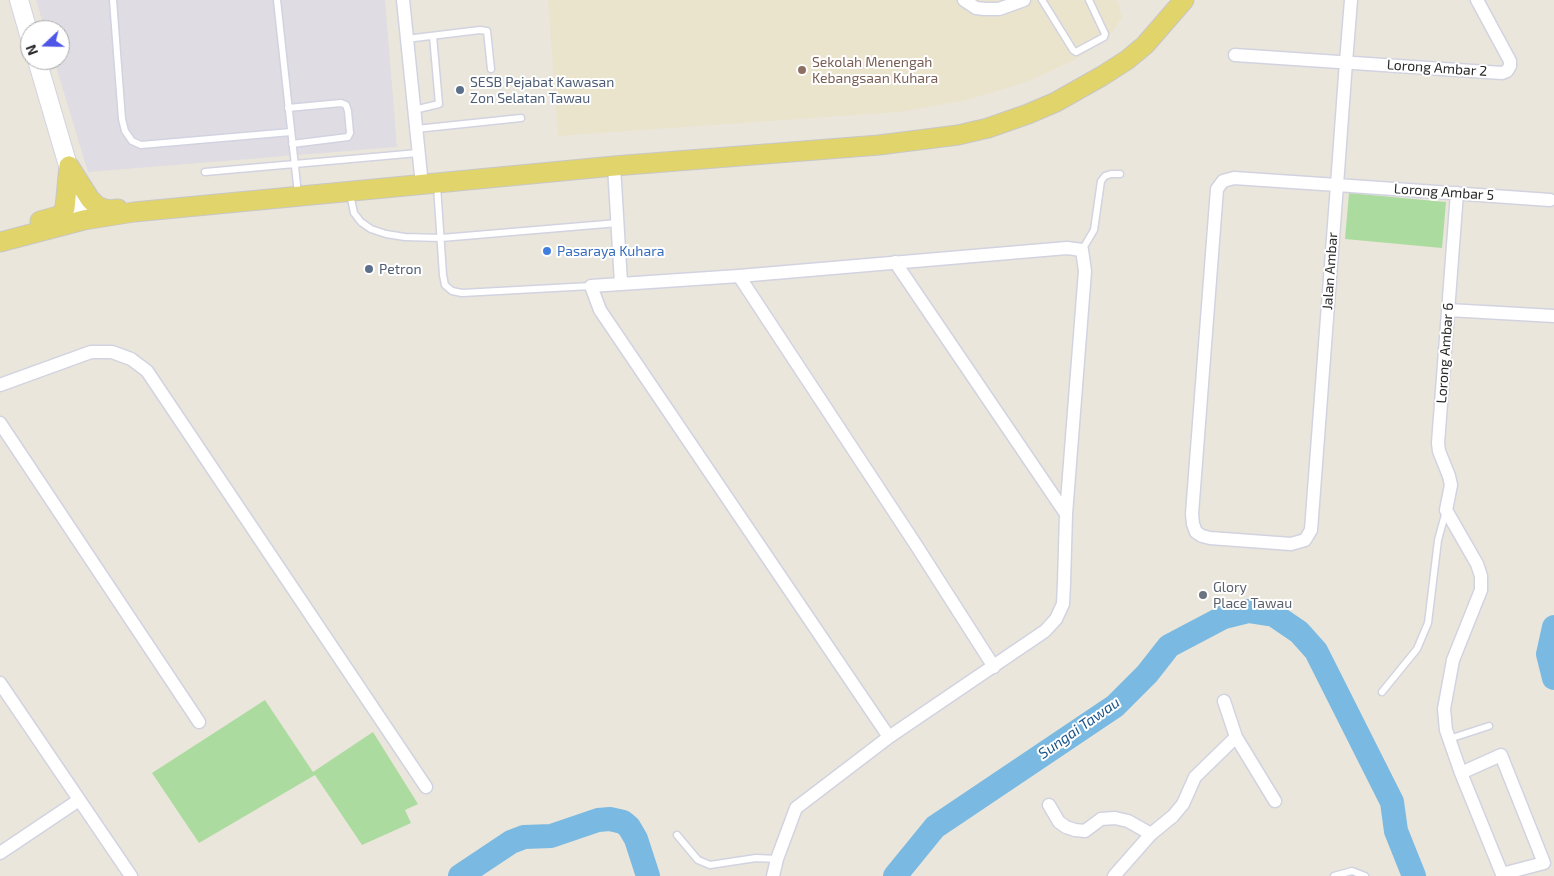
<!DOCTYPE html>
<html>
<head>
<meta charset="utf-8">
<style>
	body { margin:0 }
	#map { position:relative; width:1554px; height:876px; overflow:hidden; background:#eae6dc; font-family:"Exo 2",sans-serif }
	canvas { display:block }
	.north { position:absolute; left:20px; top:20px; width:50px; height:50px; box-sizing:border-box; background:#fff; border:1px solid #a9a9a9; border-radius:50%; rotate:249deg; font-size:14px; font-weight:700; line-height:20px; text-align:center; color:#292929 }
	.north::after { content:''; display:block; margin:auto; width:18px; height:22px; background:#4d56e6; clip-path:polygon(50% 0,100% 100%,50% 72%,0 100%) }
</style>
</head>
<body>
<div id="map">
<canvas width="1554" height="876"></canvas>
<div class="north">N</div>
</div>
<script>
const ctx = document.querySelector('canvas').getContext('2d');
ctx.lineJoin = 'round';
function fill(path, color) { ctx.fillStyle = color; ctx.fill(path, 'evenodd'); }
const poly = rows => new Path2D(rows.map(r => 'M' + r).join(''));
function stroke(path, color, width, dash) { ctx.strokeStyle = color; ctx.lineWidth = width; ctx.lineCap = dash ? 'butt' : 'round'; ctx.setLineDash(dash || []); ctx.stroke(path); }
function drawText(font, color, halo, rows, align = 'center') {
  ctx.font = font + ' "Exo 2",sans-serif'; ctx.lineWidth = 4; ctx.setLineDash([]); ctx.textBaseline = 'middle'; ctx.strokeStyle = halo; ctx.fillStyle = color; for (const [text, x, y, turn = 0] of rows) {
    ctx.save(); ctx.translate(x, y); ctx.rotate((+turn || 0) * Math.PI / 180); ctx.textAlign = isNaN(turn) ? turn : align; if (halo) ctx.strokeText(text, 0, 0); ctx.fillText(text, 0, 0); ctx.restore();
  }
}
const industrial = poly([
	[36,0,385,0,397,147,88,172,54,60,60,60,60,30,45,30]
]);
const education = poly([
	[548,0,1117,0,1122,17,1108,39,1076,59,1027,82,967,100,899,112,558,136]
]);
const green = poly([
	[1349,193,1446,202,1442,248,1345,239],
	[265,700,313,772,373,732,418,804,405,810,411,823,362,845,315,775,199,843,152,773]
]);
const river = poly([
	[1554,627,1548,654,1554,678],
	[460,876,511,842,524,837,551,836,598,820,610,819,623,822,629,827,636,839,648,876],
	[895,876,935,827,1115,706,1147,674,1169,646,1224,617,1248,611,1274,615,1299,632,1316,651,1392,802,1396,831,1414,876]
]);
const lane = poly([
	[113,0,122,119,125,131,132,141,141,145,291,132],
	[277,0,298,194],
	[1042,0,1073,50,1076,52,1104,37,1105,34,1089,0],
	[406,39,480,30,487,31,491,69],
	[288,108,341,103,346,105,348,111,350,133,348,137,292,144],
	[414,110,439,104,433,36],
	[416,129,521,118],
	[205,172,418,153],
	[437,186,443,275,445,285,452,291,462,293,591,286],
	[350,194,354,213,361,222,371,229,386,234,405,237,441,238,618,223],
	[1082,250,1094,230,1101,181,1105,176,1111,174,1120,174],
	[1382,692,1417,649,1428,623,1438,540,1446,511],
	[1449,739,1489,726],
	[677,835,698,860,710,865,756,858,777,859],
	[1334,876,1352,871,1365,876]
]);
const street = poly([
	[403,0,422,185],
	[964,0,976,8,985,9,999,9,1024,0],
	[1351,0,1346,62,1337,185,1311,530,1305,540,1291,544,1210,538,1202,536,1196,532,1193,524,1192,514,1217,189,1223,181,1234,178,1337,185,1550,200],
	[1235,55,1502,73,1507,71,1510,66,1510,61,1477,0],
	[614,166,621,283],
	[1457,193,1438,443,1439,451,1449,476,1451,485,1446,510,1477,564,1481,576,1481,590,1453,660,1444,709,1446,730,1461,773,1502,874,1544,863,1501,755,1461,773],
	[895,262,1066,514],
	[739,276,916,545,994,667],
	[1448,310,1554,316],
	[0,385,91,352,112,352,131,359,147,371,426,787],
	[0,423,199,722],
	[0,683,131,876],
	[1224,701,1236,737,1275,801],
	[1049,805,1059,822,1066,827,1075,830,1085,831,1101,819,1115,818,1128,821,1151,834],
	[0,853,79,800],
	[773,876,777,859,796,808,889,737,1045,631,1056,619,1063,604,1064,583,1066,514,1085,271,1082,250,1067,248,739,276,591,286,600,310,889,737],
	[1114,876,1151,834,1173,816,1183,804,1195,777,1236,737]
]);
const secondary = poly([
	[19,0,30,38],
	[37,60,84,220]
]);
const primary = poly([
	[69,166,90,199,97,206,108,210,118,209],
	[40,221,58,216,62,213,65,208,69,166],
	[0,242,84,220,134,212,614,166,879,145,958,135,988,128,1028,114,1056,102,1102,76,1127,60,1145,45,1184,0]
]);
const markers = [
	[802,70,5,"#8d6e63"],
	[460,90,5,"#5c6f8a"],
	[547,251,5,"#3f7fe0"],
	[369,269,5,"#5c6f8a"],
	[1203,595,5,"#6b7280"]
];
const educationNames = [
	["Sekolah Menengah",812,62],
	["Kebangsaan Kuhara",812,78]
];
const streetNames = [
	["Lorong Ambar 2",1437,68,4],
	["Lorong Ambar 5",1444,192,4],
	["Jalan Ambar",1330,271,-86],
	["Lorong Ambar 6",1445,353,-86]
];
const serviceNames = [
	["SESB Pejabat Kawasan",470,82],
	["Zon Selatan Tawau",470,98],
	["Petron",379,269]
];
const shopNames = [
	["Pasaraya Kuhara",557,251]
];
const worshipNames = [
	["Glory",1213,587],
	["Place Tawau",1213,603]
];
const waterNames = [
	["Sungai Tawau",1079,728,-35]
];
fill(industrial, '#dfdce3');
fill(education, '#eae4cd');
fill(green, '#abdb9f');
stroke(river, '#7ab9e1', 24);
stroke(lane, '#d2d3e0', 9);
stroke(street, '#d2d3e0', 15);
stroke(secondary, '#d2d3e0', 20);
stroke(primary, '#c7c7c7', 21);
stroke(lane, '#fff', 6);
stroke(street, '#fff', 12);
stroke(secondary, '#fff', 18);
stroke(primary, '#e1d46a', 19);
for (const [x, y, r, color] of markers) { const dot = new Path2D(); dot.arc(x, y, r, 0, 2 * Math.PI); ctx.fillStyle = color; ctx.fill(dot); stroke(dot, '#fff', 2); }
drawText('14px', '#785e54', '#fff', educationNames, 'left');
drawText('14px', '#292929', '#fff', streetNames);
drawText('14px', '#4e5e75', '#fff', serviceNames, 'left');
drawText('14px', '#366cbe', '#fff', shopNames, 'left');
drawText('14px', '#5b616d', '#fff', worshipNames, 'left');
drawText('italic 15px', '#1c568b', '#fff', waterNames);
</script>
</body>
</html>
